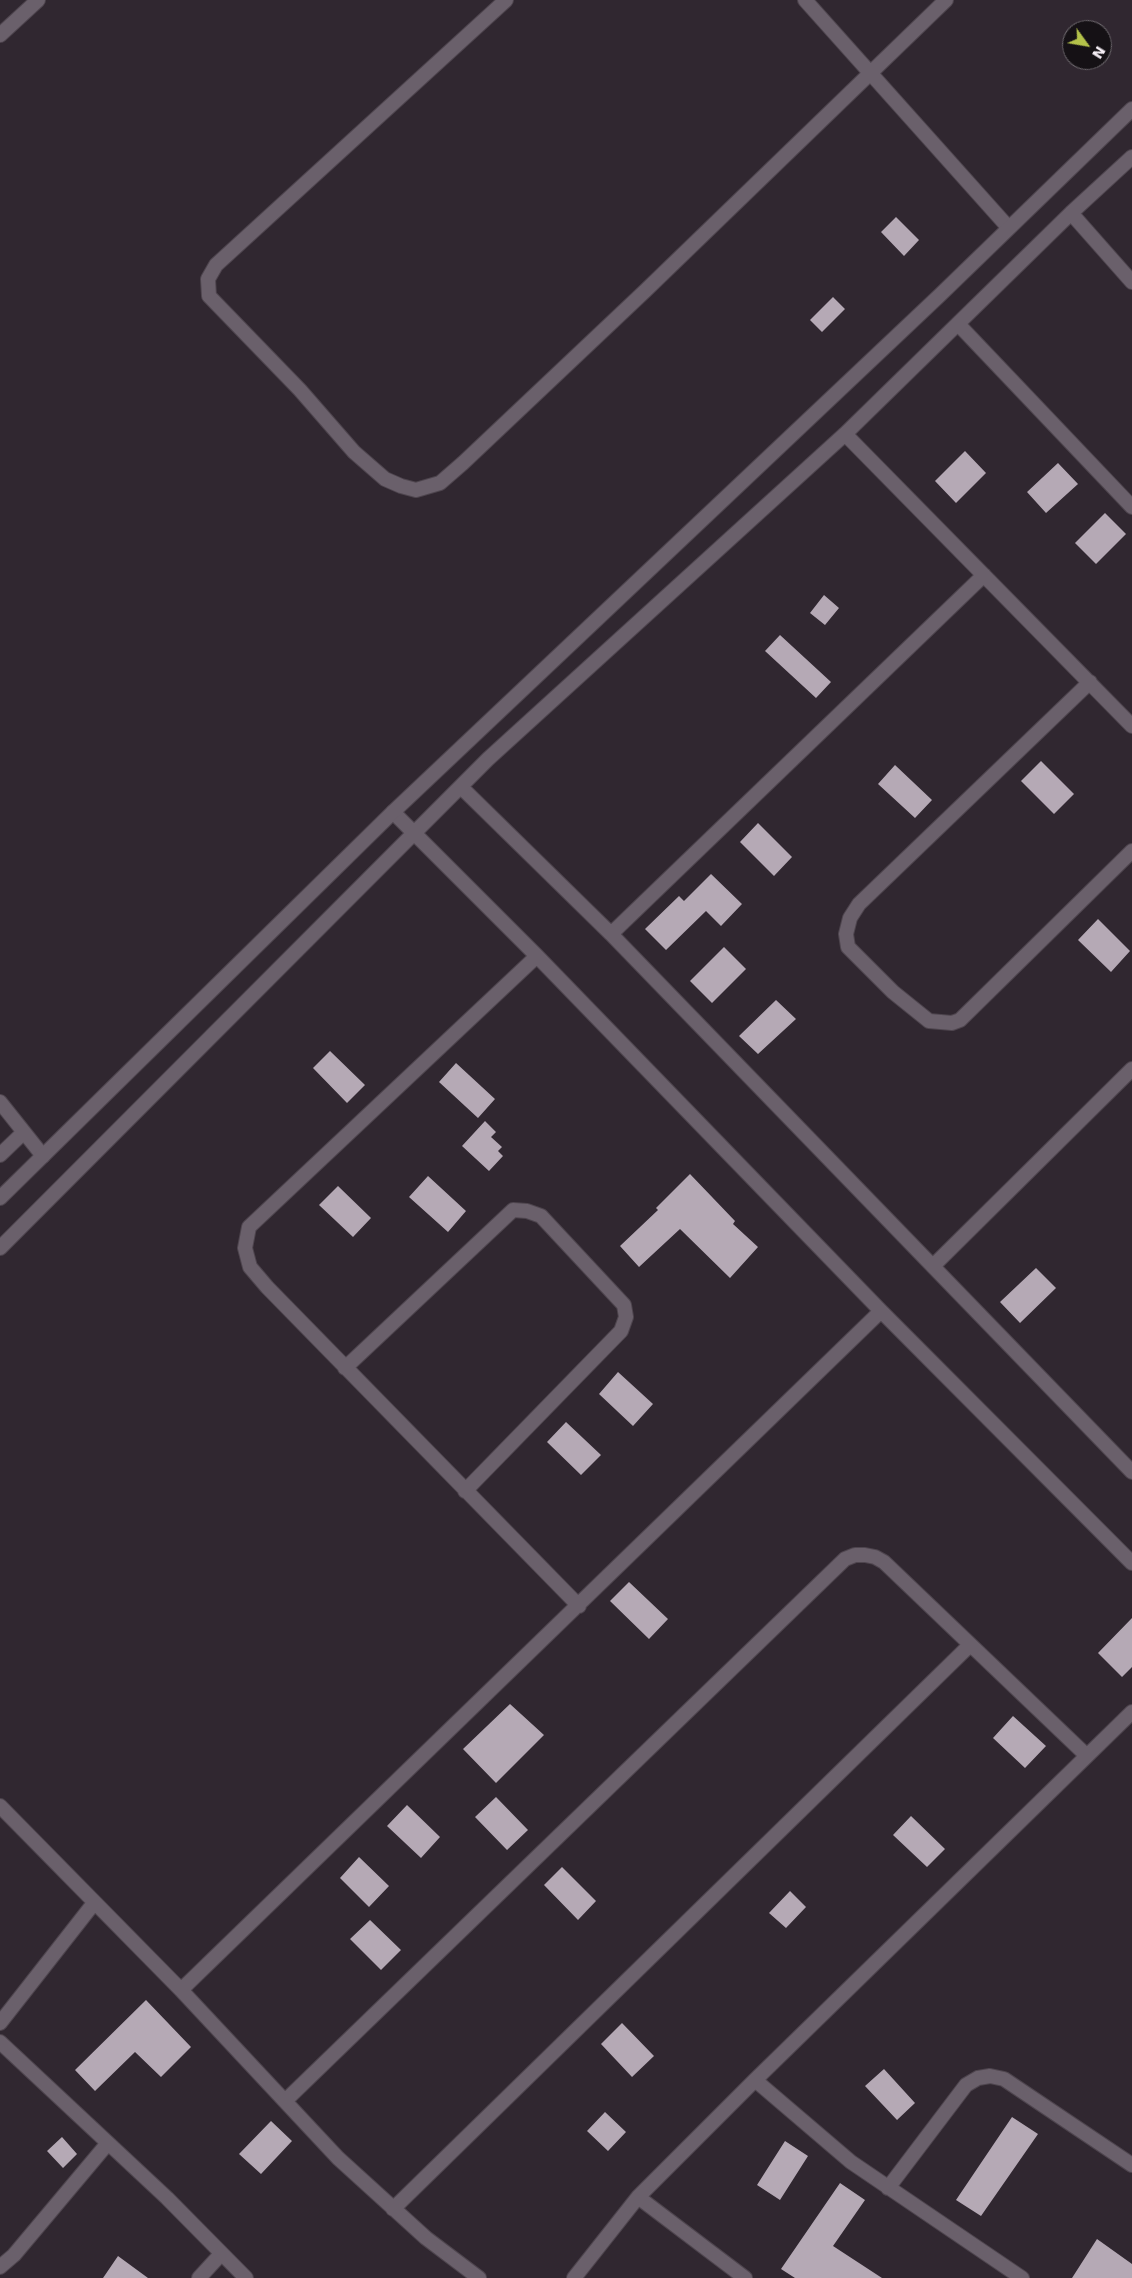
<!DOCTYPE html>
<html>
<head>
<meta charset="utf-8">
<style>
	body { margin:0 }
	#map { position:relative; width:1132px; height:2278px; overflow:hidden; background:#302730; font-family:"DejaVu Sans",sans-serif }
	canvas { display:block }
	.north { position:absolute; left:1062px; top:20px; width:50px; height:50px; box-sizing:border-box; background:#151115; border:1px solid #6f6a6f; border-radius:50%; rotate:122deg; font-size:14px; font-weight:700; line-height:20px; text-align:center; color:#f7f0f7 }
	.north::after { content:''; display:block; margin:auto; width:18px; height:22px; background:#b4c24a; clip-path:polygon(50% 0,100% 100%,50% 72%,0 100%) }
</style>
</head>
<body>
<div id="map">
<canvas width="1132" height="2278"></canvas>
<div class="north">N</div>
</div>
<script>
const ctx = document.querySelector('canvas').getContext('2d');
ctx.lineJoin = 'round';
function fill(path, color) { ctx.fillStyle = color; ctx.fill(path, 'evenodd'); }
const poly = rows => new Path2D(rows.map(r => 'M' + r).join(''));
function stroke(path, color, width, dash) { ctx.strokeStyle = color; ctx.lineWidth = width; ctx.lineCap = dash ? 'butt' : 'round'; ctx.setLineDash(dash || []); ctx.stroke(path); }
const building = poly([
	[896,217,919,240,904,256,881,232],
	[833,297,845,309,822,332,810,320],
	[965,451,986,473,956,503,935,481],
	[1058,463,1078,484,1046,513,1027,492],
	[1105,513,1126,534,1096,564,1075,543],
	[824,595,839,608,825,625,810,613],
	[780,635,831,682,816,698,765,651],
	[1041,761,1074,794,1054,814,1021,781],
	[895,765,932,800,915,818,878,784],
	[758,823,792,857,774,876,740,842],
	[711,874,742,904,721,926,706,911,666,950,645,929,679,896,684,901],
	[1098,919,1130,951,1111,972,1078,940],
	[724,947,746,969,712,1003,690,981],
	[776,1000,796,1019,758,1054,739,1036],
	[330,1051,365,1085,347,1103,313,1068],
	[456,1063,495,1099,478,1118,439,1082],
	[485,1121,496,1132,491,1137,502,1147,498,1151,503,1156,489,1171,462,1146],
	[690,1174,735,1221,733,1224,758,1247,730,1278,680,1229,639,1267,620,1246,658,1210,656,1208],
	[428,1176,466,1211,448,1232,409,1197],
	[338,1186,371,1218,353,1237,319,1205],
	[1036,1268,1056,1288,1020,1323,1000,1302],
	[618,1372,653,1404,633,1426,599,1394],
	[566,1422,601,1455,581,1475,547,1442],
	[629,1582,668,1619,649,1639,610,1601],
	[1132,1618,1132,1667,1122,1677,1098,1653],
	[510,1704,544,1735,496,1783,463,1749],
	[1013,1716,1046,1746,1025,1768,993,1738],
	[496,1797,528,1830,507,1850,475,1817],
	[407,1805,440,1837,421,1858,387,1826],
	[911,1816,945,1849,927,1867,893,1835],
	[359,1857,389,1886,369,1907,340,1878],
	[562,1867,596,1901,578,1920,544,1885],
	[790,1891,806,1907,786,1928,769,1913],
	[370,1920,401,1950,381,1970,350,1939],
	[146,2000,191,2047,161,2077,135,2052,95,2091,75,2070],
	[622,2023,654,2056,632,2077,601,2044],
	[884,2069,915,2103,897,2120,865,2086],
	[605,2112,626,2132,608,2151,587,2131],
	[1012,2117,1038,2134,981,2216,956,2200],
	[271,2121,292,2141,261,2174,239,2154],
	[62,2137,77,2154,63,2168,47,2151],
	[785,2141,808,2156,780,2200,757,2185],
	[840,2183,865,2200,833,2246,882,2278,795,2278,781,2269],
	[1097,2239,1132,2264,1132,2278,1072,2278],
	[118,2256,148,2278,103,2278]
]);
const minor = poly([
	[506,0,216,265,208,279,209,296,300,390,354,452,385,479,401,486,416,490,440,483,463,463,645,291,946,0],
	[805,0,1008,227],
	[0,35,38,0],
	[1071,213,1132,282],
	[958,324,1132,507],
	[845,434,1132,726],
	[1090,682,859,904,850,918,846,934,848,947,893,992,929,1021,952,1023,960,1020,1132,851],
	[461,787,611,934,1132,1472],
	[393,812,537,956,881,1311,1132,1563],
	[611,934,984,575],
	[537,956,249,1227,245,1248,250,1267,267,1287,579,1606],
	[0,1102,43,1156],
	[0,1155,24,1132],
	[0,1248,488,759,845,434,1071,213,1132,157],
	[933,1266,1132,1069],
	[345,1368,513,1210,527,1211,541,1216,624,1305,626,1317,621,1331,465,1491],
	[0,1806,181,1990,338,2158,426,2238,479,2278],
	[181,1990,881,1311],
	[0,2023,94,1903],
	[0,2042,167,2198,246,2278],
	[755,2080,851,2162,1022,2278],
	[285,2101,845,1559,855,1555,865,1555,875,1557,884,1562,1086,1755],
	[888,2188,966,2085,978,2078,990,2076,1004,2079,1132,2165],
	[638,2197,745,2278],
	[393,2209,970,1645],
	[0,2267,14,2255,108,2143],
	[199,2278,221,2254],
	[574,2278,638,2197,755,2080,1132,1712]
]);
const tertiary = poly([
	[0,1198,393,812,940,295,1132,109]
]);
fill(building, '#b5a9b5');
stroke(minor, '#4e454e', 16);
stroke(tertiary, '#4e454e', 16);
stroke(minor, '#6a606b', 14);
stroke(tertiary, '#6a606b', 14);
</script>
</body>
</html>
